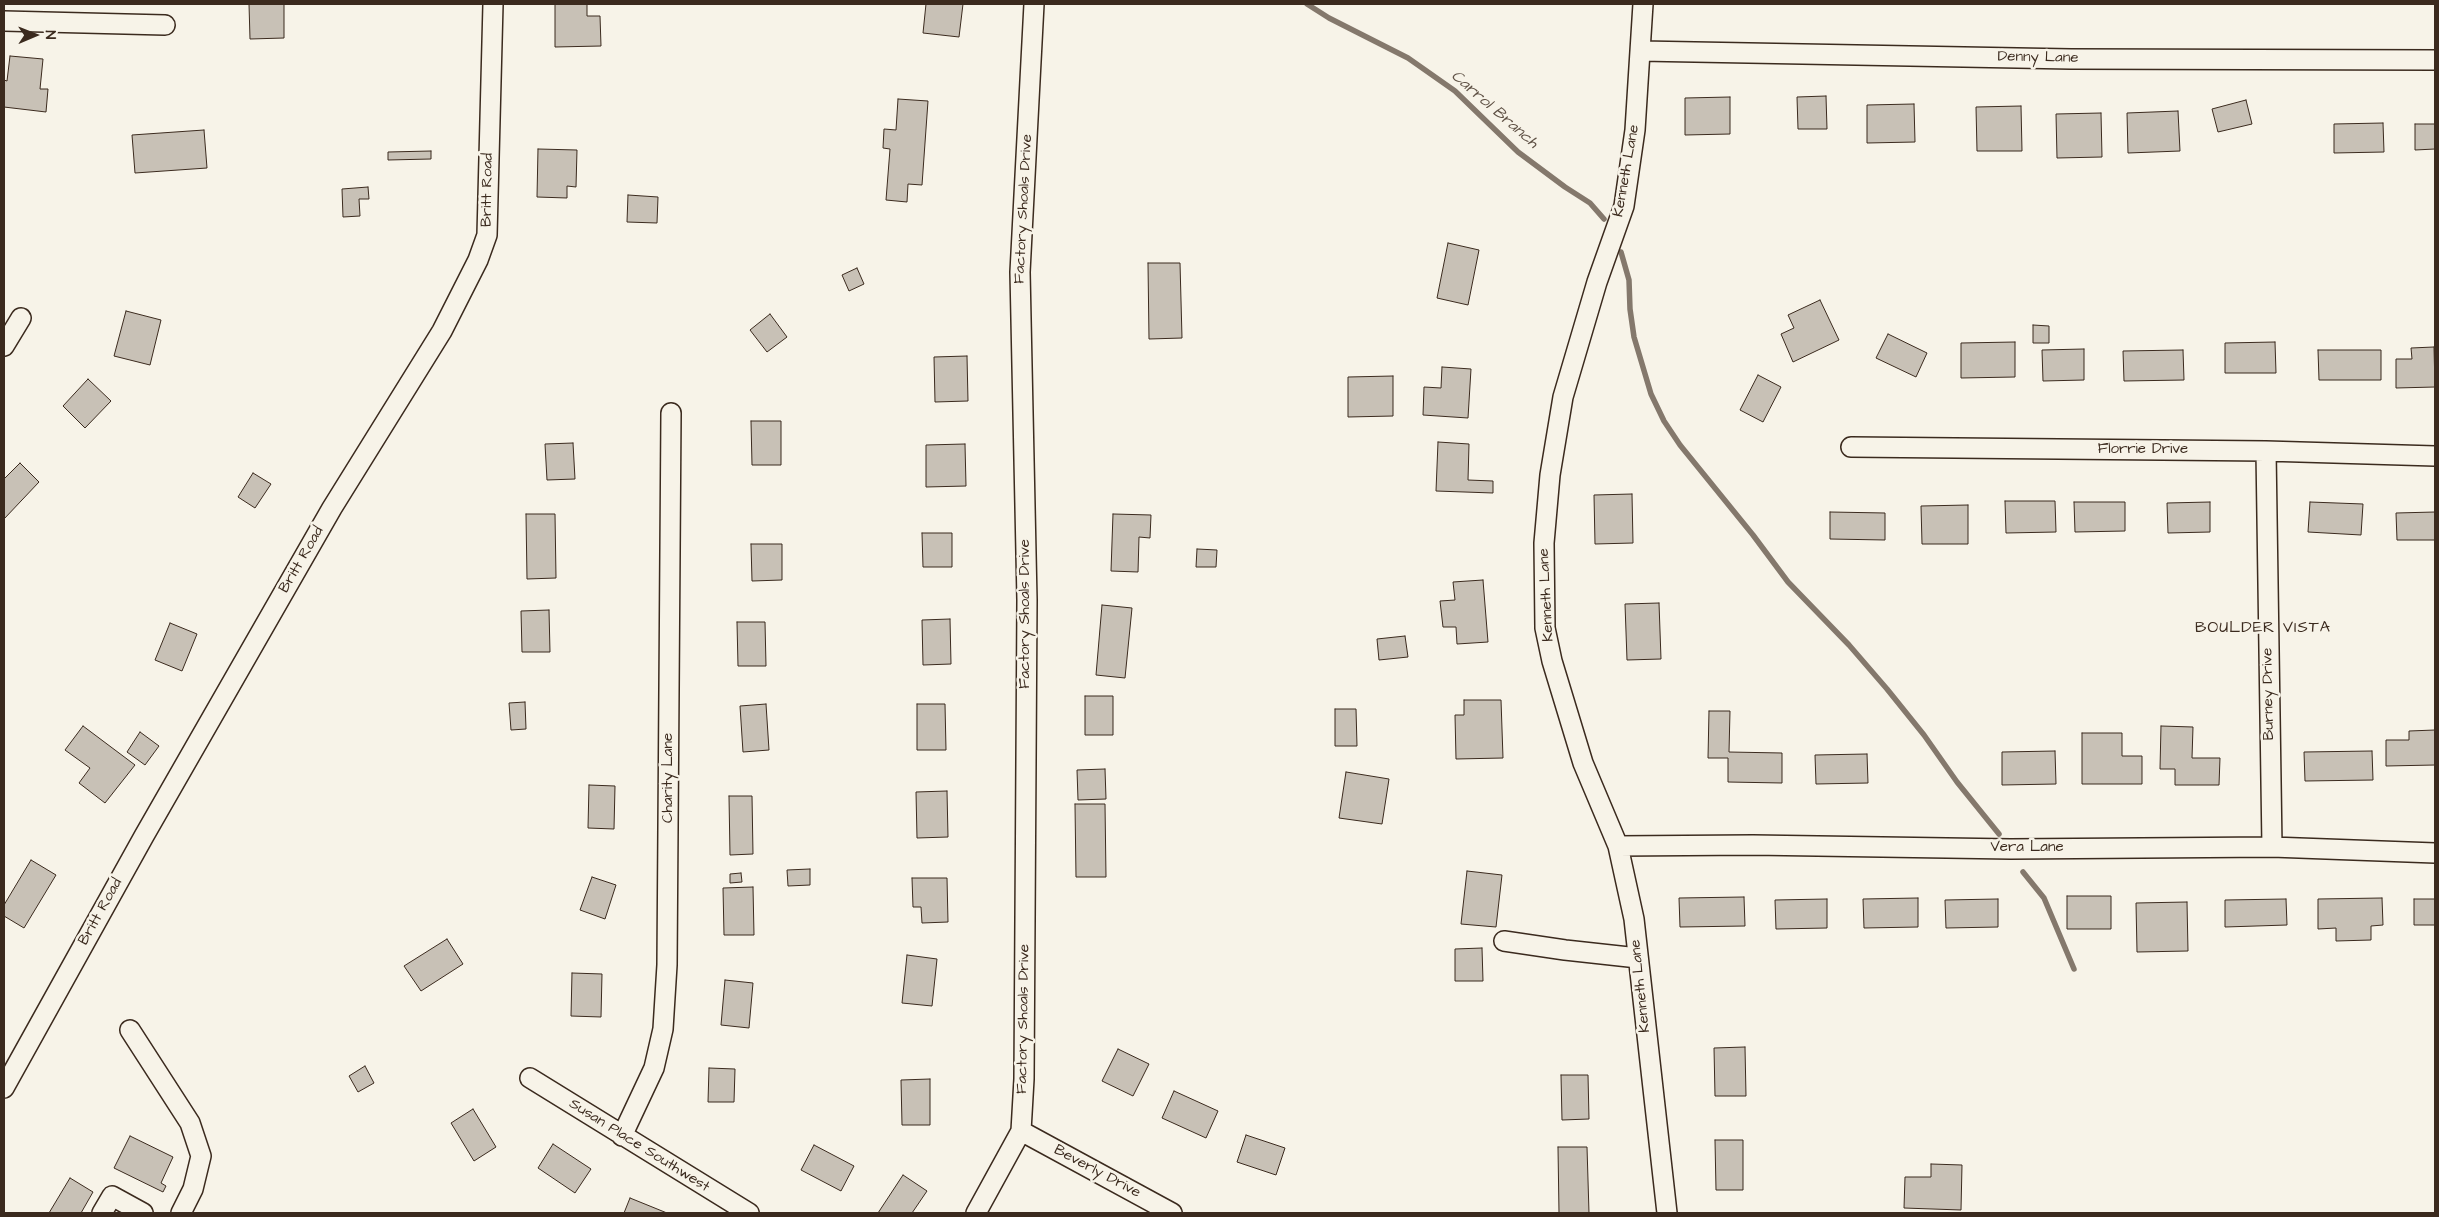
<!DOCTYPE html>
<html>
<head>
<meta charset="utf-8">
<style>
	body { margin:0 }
	#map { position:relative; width:2439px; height:1217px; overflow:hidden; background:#f7f3e8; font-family:"Architects Daughter",sans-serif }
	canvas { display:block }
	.frame { position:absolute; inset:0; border:5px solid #3b2a1e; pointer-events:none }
	.north { position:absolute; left:10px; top:10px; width:50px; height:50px; -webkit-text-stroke:4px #f7f3e8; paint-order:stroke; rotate:89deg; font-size:14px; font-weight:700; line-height:20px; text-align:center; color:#3b2a1e }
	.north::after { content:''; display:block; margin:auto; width:18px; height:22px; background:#3b2a1e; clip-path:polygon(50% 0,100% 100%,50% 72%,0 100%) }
</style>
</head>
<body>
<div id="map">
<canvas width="2439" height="1217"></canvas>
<div class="frame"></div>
<div class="north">N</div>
</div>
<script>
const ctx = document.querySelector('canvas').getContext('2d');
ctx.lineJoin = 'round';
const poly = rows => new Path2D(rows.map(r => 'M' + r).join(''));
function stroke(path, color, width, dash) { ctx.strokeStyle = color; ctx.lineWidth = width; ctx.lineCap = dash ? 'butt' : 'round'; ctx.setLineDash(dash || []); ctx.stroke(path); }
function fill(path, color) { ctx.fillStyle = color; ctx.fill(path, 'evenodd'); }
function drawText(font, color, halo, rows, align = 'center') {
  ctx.font = font + ' "Architects Daughter",sans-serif'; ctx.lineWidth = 5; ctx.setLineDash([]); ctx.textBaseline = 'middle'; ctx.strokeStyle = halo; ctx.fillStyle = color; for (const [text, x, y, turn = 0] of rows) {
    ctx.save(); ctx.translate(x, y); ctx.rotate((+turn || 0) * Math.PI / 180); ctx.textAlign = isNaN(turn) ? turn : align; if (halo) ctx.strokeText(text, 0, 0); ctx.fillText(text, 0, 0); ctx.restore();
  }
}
const stream = poly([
	[1307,4,1329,18,1408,58,1455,91,1518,152,1565,187,1590,203,1604,219],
	[1621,252,1629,280,1630,309,1634,337,1651,394,1664,421,1680,445,1753,535,1788,582,1849,645,1887,689,1924,735,1957,782,1999,834],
	[2023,872,2044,898,2074,969]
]);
const building = poly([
	[249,4,284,4,284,38,250,39,249,4],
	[555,4,587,4,587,16,600,16,601,46,555,47,555,4],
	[926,4,963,4,959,37,923,33,926,4],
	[10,56,43,59,40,89,48,89,46,112,4,107,4,80,7,81,10,56],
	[1826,96,1827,129,1798,129,1797,97,1826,96],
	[1730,97,1730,134,1685,135,1685,98,1730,97],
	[898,99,928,101,922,185,908,184,907,202,886,200,890,149,883,148,884,129,896,130,898,99],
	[2246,100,2252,124,2218,132,2212,109,2246,100],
	[1914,104,1915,142,1867,143,1867,105,1914,104],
	[2021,106,2022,151,1977,151,1976,107,2021,106],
	[2178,111,2180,151,2128,153,2127,113,2178,111],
	[2101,113,2102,157,2057,158,2056,114,2101,113],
	[2383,123,2384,152,2334,153,2334,124,2383,123],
	[2415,124,2435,124,2435,149,2415,150,2415,124],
	[204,130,207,168,135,173,132,135,204,130],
	[538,149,577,150,576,187,567,186,567,198,537,197,538,149],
	[431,151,431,159,388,160,388,152,431,151],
	[368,187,369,199,359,199,360,216,343,217,342,189,368,187],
	[628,195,658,197,657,223,627,222,628,195],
	[1448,243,1479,250,1468,305,1437,298,1448,243],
	[1148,263,1180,263,1182,338,1149,339,1148,263],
	[857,268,864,284,849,291,842,275,857,268],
	[1820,300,1839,340,1793,362,1781,334,1794,328,1788,315,1820,300],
	[126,311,161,320,150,365,114,356,126,311],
	[770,314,787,337,767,352,750,330,770,314],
	[2033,325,2049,326,2049,343,2033,343,2033,325],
	[1888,334,1927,353,1916,377,1876,358,1888,334],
	[2015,342,2015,377,1961,378,1961,343,2015,342],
	[2275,342,2276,373,2225,373,2225,343,2275,342],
	[2434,347,2435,387,2396,388,2396,359,2412,359,2411,348,2434,347],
	[2084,349,2084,380,2043,381,2042,350,2084,349],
	[2183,350,2184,380,2124,381,2123,351,2183,350],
	[2318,350,2381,350,2381,380,2319,380,2318,350],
	[967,356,968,401,935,402,934,357,967,356],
	[1442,367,1471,369,1468,418,1423,415,1424,387,1441,388,1442,367],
	[1758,375,1781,387,1763,422,1740,410,1758,375],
	[1393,376,1393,416,1348,417,1348,377,1393,376],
	[88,379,111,401,85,428,63,406,88,379],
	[751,421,781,421,781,465,752,465,751,421],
	[1438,442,1469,444,1468,480,1493,481,1493,493,1436,491,1438,442],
	[573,443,575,479,547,480,545,444,573,443],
	[965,444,966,486,926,487,926,445,965,444],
	[20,463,39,482,4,519,4,479,20,463],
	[253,473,271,484,255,508,238,497,253,473],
	[1632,494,1633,543,1595,544,1594,495,1632,494],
	[2005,501,2055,501,2056,532,2006,533,2005,501],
	[2074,502,2125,502,2125,531,2075,532,2074,502],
	[2210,502,2210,532,2168,533,2167,503,2210,502],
	[2310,502,2363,504,2361,535,2308,532,2310,502],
	[1968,505,1968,544,1922,544,1921,506,1968,505],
	[1830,512,1885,513,1885,540,1830,539,1830,512],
	[2435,512,2435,540,2397,540,2396,513,2435,512],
	[526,514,555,514,556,578,527,579,526,514],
	[1113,514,1151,515,1150,538,1139,537,1138,572,1111,571,1113,514],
	[922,533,952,533,952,567,923,567,922,533],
	[751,544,782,544,782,580,752,581,751,544],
	[1197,549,1217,550,1216,567,1196,567,1197,549],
	[1483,580,1488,642,1457,644,1456,627,1443,627,1440,601,1455,600,1453,582,1483,580],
	[1659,603,1661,659,1627,660,1625,604,1659,603],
	[1102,605,1132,608,1125,678,1096,675,1102,605],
	[549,610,550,652,522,652,521,611,549,610],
	[950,619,951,664,923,665,922,620,950,619],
	[737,622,765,622,766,666,738,666,737,622],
	[170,623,197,634,182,671,155,660,170,623],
	[1405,636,1408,657,1379,660,1377,639,1405,636],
	[1085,696,1113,696,1113,735,1085,735,1085,696],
	[1464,700,1501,700,1503,758,1456,759,1455,715,1464,715,1464,700],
	[525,702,526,729,511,730,509,703,525,702],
	[766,704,769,750,743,752,740,706,766,704],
	[917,704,945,704,946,750,917,750,917,704],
	[1335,709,1356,709,1357,746,1335,746,1335,709],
	[1709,711,1730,711,1729,752,1782,753,1782,783,1728,782,1728,758,1708,758,1709,711],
	[83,726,135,765,105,803,79,783,90,768,65,750,83,726],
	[2161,726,2193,727,2192,758,2220,758,2219,785,2175,785,2175,769,2160,769,2161,726],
	[2435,730,2435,765,2386,766,2386,740,2409,740,2409,731,2435,730],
	[140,732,159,746,145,765,127,752,140,732],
	[2082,733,2122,733,2122,756,2142,756,2142,784,2082,784,2082,733],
	[2055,751,2056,784,2002,785,2002,752,2055,751],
	[2372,751,2373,780,2305,781,2304,752,2372,751],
	[1867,754,1868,783,1816,784,1815,755,1867,754],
	[1105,769,1106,799,1078,800,1077,770,1105,769],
	[1346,772,1389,779,1382,824,1339,818,1346,772],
	[589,785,615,786,614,829,588,828,589,785],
	[947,791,948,837,917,838,916,792,947,791],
	[729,796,752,796,753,854,730,855,729,796],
	[1075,804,1105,804,1106,877,1076,877,1075,804],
	[31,860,56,875,24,928,4,916,4,905,31,860],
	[810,869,810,885,788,886,787,870,810,869],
	[1467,871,1502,875,1496,927,1461,924,1467,871],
	[741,873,742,882,730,883,730,874,741,873],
	[592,877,616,885,605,919,580,910,592,877],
	[912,878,947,878,948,922,922,923,921,907,913,907,912,878],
	[753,887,754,935,724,935,723,888,753,887],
	[2067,896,2111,896,2111,929,2067,929,2067,896],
	[1744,897,1745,926,1680,927,1679,898,1744,897],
	[1918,898,1918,927,1864,928,1863,899,1918,898],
	[2382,898,2383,925,2371,926,2371,940,2336,941,2336,928,2318,929,2318,899,2382,898],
	[1827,899,1827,928,1776,929,1775,900,1827,899],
	[1998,899,1998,927,1946,928,1945,900,1998,899],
	[2286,899,2287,925,2225,927,2225,900,2286,899],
	[2414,899,2435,899,2435,925,2414,925,2414,899],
	[2187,902,2188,951,2137,952,2136,903,2187,902],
	[447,939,463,964,421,991,404,966,447,939],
	[1482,948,1483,981,1455,981,1455,949,1482,948],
	[907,955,937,959,932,1006,902,1003,907,955],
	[572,973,602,974,601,1017,571,1016,572,973],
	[725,980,753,983,749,1028,721,1025,725,980],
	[1745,1047,1746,1096,1715,1096,1714,1048,1745,1047],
	[1118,1049,1149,1064,1133,1096,1102,1081,1118,1049],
	[365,1066,374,1083,358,1092,349,1076,365,1066],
	[709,1068,735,1069,734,1102,708,1102,709,1068],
	[1561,1075,1588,1075,1589,1119,1562,1120,1561,1075],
	[930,1079,930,1125,902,1125,901,1080,930,1079],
	[1174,1091,1218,1111,1206,1138,1162,1118,1174,1091],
	[473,1109,496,1147,474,1161,451,1123,473,1109],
	[1246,1135,1285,1148,1276,1175,1237,1162,1246,1135],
	[130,1136,173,1157,161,1183,166,1186,163,1192,114,1168,130,1136],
	[1715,1140,1743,1140,1743,1190,1716,1190,1715,1140],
	[553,1144,591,1169,575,1193,538,1168,553,1144],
	[814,1145,854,1166,841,1191,801,1170,814,1145],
	[1558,1147,1587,1147,1589,1213,1559,1213,1558,1147],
	[1931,1164,1962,1165,1961,1210,1904,1208,1905,1177,1931,1177,1931,1164],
	[903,1175,927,1191,912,1213,878,1213,903,1175],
	[70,1178,93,1192,81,1213,49,1213,70,1178],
	[630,1198,667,1213,624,1213,630,1198]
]);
const minor = poly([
	[1643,4,1635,130,1624,206,1597,282,1563,397,1550,475,1544,543,1545,628,1552,661,1583,763,1618,846,1634,919,1667,1213],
	[4,21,165,25],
	[1641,51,2071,59,2435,60],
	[4,346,21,318],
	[1851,447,2266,451,2435,456],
	[2266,451,2272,847],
	[1618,846,1753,845,2011,849,2272,847,2435,853],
	[1504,941,1565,950,1638,958],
	[130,1030,190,1123,201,1156,193,1189,181,1213],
	[530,1078,749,1213],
	[4,1088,144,836,332,508,442,331,478,260,487,235,493,4],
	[1021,1131,1172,1213],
	[622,1136,654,1068,663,1029,667,965,671,413],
	[102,1213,112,1196,143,1213],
	[976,1213,1021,1131,1024,1079,1027,600,1020,272,1034,4]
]);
const streetNames = [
	["Denny Lane",2038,58,1],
	["Kenneth Lane",1627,171,-80],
	["Britt Road",488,190,-89],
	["Factory Shoals Drive",1024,209,-87],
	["Florrie Drive",2143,450],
	["Britt Road",302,560,-60],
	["Kenneth Lane",1547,595,-93],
	["Factory Shoals Drive",1026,614,-90],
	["Burney Drive",2269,694,-91],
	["Charity Lane",669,778,-90],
	["Vera Lane",2027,848],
	["Britt Road",101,912,-61],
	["Kenneth Lane",1641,986,-96],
	["Factory Shoals Drive",1024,1019,-89],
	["Susan Place Southwest",639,1146,32],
	["Beverly Drive",1097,1172,28]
];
const waterNames = [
	["Carrol Branch",1494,110,41]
];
const neighbourhoodNames = [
	["BOULDER VISTA",2263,629]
];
stroke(stream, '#84786c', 5.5);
fill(building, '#c8c1b6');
stroke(building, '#3b2a1e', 1);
stroke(minor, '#3b2a1e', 22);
stroke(minor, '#f7f3e8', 19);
drawText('15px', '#3b2a1e', '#f7f3e8', streetNames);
drawText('italic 16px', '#5f5145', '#f7f3e8', waterNames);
ctx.letterSpacing = '1px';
drawText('16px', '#3b2a1e', '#f7f3e8', neighbourhoodNames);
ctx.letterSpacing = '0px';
</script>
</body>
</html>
